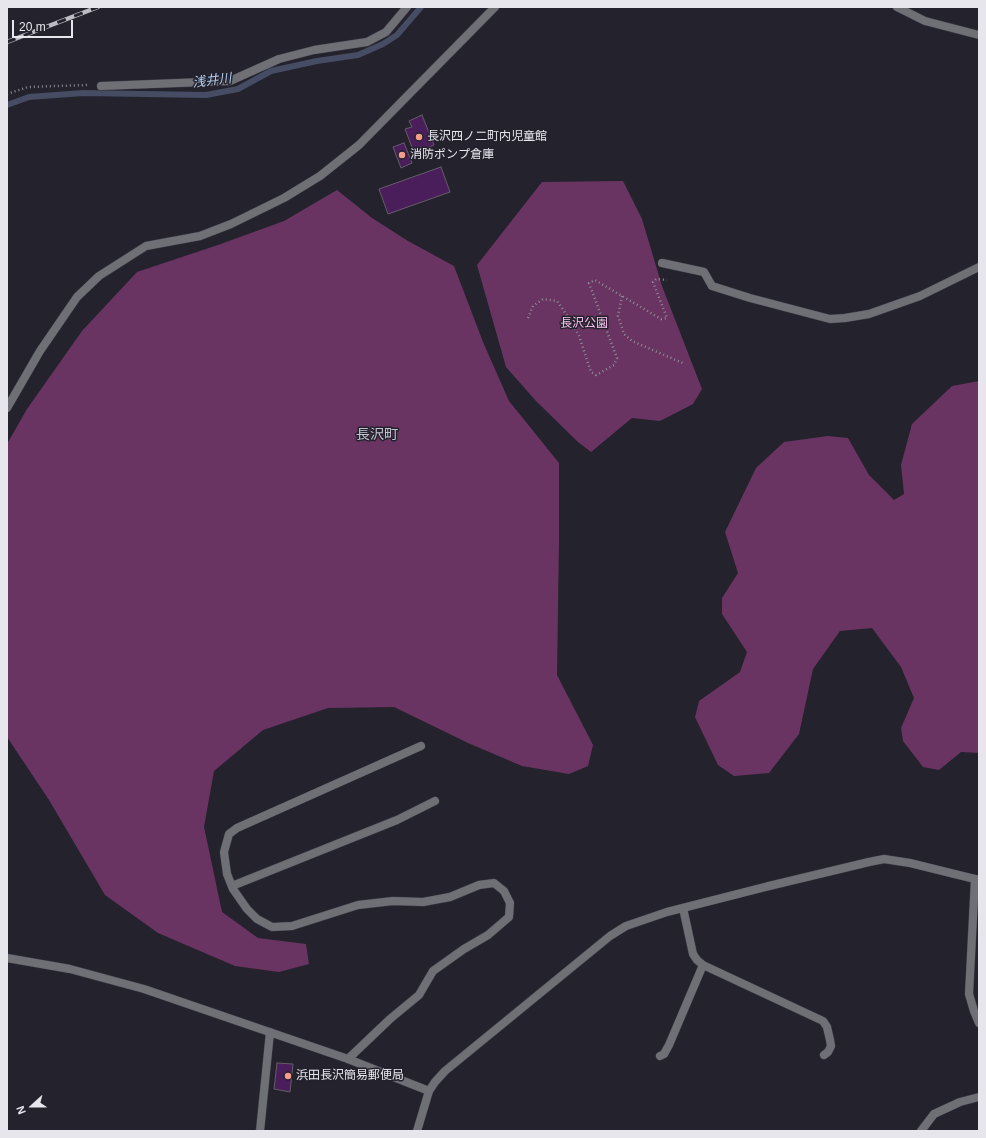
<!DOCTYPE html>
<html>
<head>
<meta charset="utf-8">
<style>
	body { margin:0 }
	#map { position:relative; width:986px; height:1138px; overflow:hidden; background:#24222d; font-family:Arial,sans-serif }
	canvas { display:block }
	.frame { position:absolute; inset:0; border:8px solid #e7e6ed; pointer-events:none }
	.north { position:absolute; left:12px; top:1086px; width:40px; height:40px; -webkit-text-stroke:3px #24222d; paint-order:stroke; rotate:249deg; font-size:11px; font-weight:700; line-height:16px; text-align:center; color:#e7e6ed }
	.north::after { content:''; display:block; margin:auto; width:14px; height:18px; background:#e7e6ed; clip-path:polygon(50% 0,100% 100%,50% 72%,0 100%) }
	.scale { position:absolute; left:12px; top:20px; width:61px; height:18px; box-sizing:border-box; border:2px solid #e7e6ed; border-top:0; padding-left:5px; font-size:12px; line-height:14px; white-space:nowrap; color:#e7e6ed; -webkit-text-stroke:3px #24222d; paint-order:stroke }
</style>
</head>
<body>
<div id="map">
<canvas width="986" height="1138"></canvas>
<div class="frame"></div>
<div class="north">N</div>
<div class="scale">20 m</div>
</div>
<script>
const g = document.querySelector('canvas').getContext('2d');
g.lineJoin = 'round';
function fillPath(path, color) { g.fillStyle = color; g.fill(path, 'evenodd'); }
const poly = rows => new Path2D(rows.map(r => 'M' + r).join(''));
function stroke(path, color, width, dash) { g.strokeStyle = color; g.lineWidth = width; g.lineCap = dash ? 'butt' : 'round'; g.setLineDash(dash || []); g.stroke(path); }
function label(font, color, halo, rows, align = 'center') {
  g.font = font + ' Arial,"Noto Sans JP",sans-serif'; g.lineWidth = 3; g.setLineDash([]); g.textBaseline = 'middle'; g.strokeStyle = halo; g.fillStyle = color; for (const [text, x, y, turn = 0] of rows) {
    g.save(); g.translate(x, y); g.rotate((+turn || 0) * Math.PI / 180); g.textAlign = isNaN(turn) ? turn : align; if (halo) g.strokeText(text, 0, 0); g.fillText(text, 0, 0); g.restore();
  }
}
fillPath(poly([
	[623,181,642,219,662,286,702,389,693,404,660,421,632,418,591,452,578,442,536,401,506,367,477,265,542,182],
	[337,190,372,218,408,241,454,266,483,342,509,401,559,463,559,540,557,675,593,745,588,766,569,774,522,766,468,743,394,707,328,708,263,730,214,771,204,827,222,912,258,938,306,944,309,964,279,972,235,966,158,933,105,895,49,800,7,737,7,444,27,409,82,331,137,272,218,245,284,221],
	[979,381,979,753,961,752,939,770,923,767,903,741,901,728,914,698,901,667,872,628,840,631,813,669,799,734,769,773,734,776,718,765,695,717,699,701,740,672,747,652,722,614,722,598,738,573,725,532,756,468,784,442,828,436,848,438,869,475,894,500,904,494,901,465,912,424,952,386]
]), '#6a3462');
stroke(poly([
	[7,105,29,97,83,93,206,95,238,89,271,71,317,61,358,55,383,44,397,35,421,7]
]), '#454c63', 6);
const building = poly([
	[422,115,434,145,422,150,421,147,413,150,405,129,412,127,409,121,422,115],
	[404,143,412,163,401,168,393,147,404,143],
	[441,167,450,192,388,214,379,189,441,167],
	[277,1063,293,1064,290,1092,274,1089,277,1063]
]);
fillPath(building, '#491e5b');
stroke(building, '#655e69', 1);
const minor = poly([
	[897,7,925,21,979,35],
	[101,86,230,81,279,59,314,50,367,42,386,32,407,7],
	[662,263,704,272,712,286,750,298,830,319,845,318,869,314,920,296,979,267],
	[7,408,40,351,77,297,99,276,146,246,200,236,231,224,284,198,320,176,359,145,495,7],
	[975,879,969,994,974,1011,979,1023],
	[232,886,397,820,435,801],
	[683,908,693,954,697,960,703,965,823,1021,827,1027,830,1040,831,1046,828,1052,824,1055],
	[7,958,70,969,144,989,348,1059,390,1019,419,995,433,971,464,949,488,935,509,917,510,903,504,891,494,883,479,885,450,897,423,902,393,901,358,905,292,926,272,927,257,919,247,909,233,889,227,874,224,852,229,834,237,828,421,746],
	[660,1056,664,1054,669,1045,703,965],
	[260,1131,270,1032],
	[417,1131,429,1091,435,1082,445,1071,610,936,626,926,667,912,769,886],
	[921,1131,934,1114,960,1102,979,1097]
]);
const tertiary = poly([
	[769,886,869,862,884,859,910,863,979,880],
	[348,1059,429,1091]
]);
stroke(minor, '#3f3d48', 9);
stroke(tertiary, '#3f3d48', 9);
stroke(poly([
	[7,94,28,87,87,85],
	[622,296,618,316,624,334,632,341,685,364],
	[528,318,533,306,543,299,557,301,571,321,579,336,591,372,596,375,614,365,617,358,589,283,595,280,661,319,667,318,653,282,656,279,667,280]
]), '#8d8c94', 2.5, [1, 3]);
stroke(minor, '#6f7076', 8);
stroke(tertiary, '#6f7076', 8);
const rail = poly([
	[7,42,98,7]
]);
stroke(rail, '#bdbcc4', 4.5);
stroke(rail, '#24222d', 3, [9]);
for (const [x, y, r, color] of [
	[419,137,4,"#f49d8d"],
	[402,155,4,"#f49d8d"],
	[288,1076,4,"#f49d8d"]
]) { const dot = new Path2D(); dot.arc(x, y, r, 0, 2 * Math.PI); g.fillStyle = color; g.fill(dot); stroke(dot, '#24222d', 1.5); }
label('12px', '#e7e6ed', '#24222d', [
	["長沢四ノ二町内児童館",427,137],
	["消防ポンプ倉庫",410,155],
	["浜田長沢簡易郵便局",296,1076]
], 'left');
label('12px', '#fbc4f0', '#24222d', [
	["長沢公園",584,324]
]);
label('italic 13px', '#b3cdf0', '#24222d', [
	["浅井川",212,81,-7]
]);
label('14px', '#c5c3d1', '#24222d', [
	["長沢町",377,435]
]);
</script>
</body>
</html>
